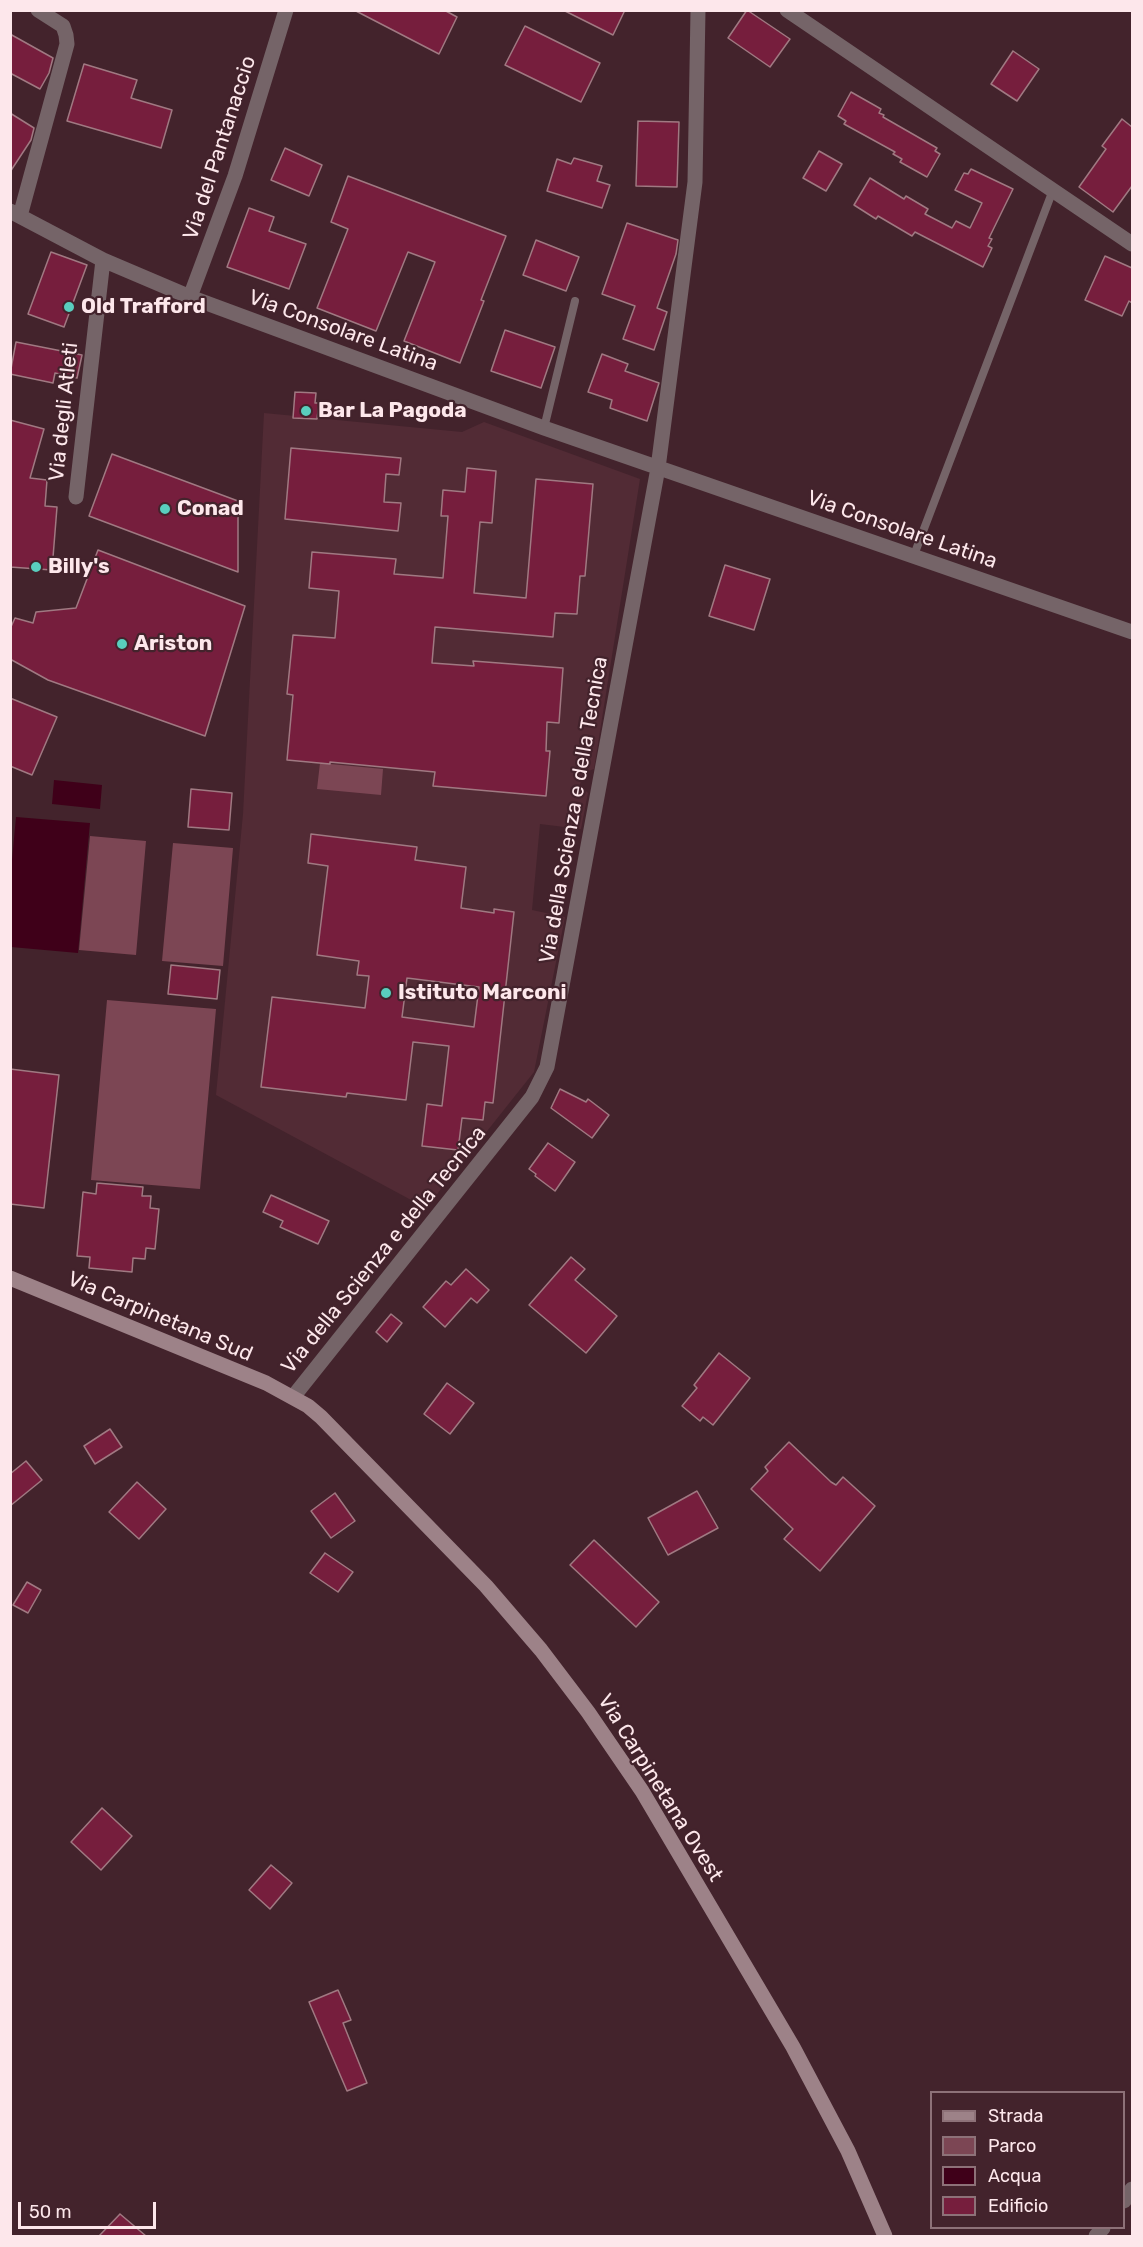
<!DOCTYPE html>
<html>
<head>
<meta charset="utf-8">
<style>
	body { margin:0 }
	#map { position:relative; width:1143px; height:2247px; overflow:hidden; background:#43232c; font-family:Rubik,sans-serif }
	canvas { display:block }
	.frame { position:absolute; inset:0; border:12px solid #fde7eb; pointer-events:none }
	.legend { position:absolute; left:930px; top:2091px; width:195px; height:138px; box-sizing:border-box; background:#43232c; border:2px solid #8d7178; margin:0; padding:8px 10px; list-style:none; font-size:18px; color:#fde7eb }
	.legend li { display:flex; align-items:center; gap:12px; height:30px }
	.legend b { width:30px; border:2px solid #8d7178 }
	.scale { position:absolute; left:18px; top:2202px; width:138px; height:27px; box-sizing:border-box; border:3px solid #fde7eb; border-top:0; padding-left:8px; font-size:18px; line-height:21px; white-space:nowrap; color:#fde7eb; -webkit-text-stroke:4px #43232c; paint-order:stroke }
</style>
</head>
<body>
<div id="map">
<canvas width="1143" height="2247"></canvas>
<div class="frame"></div>
<ul class="legend">
<li><b style="height:8px;background:#9d8288"></b>Strada</li>
<li><b style="height:16px;background:#7c4654"></b>Parco</li>
<li><b style="height:16px;background:#3f0019"></b>Acqua</li>
<li><b style="height:16px;background:#761e3d"></b>Edificio</li>
</ul>
<div class="scale">50 m</div>
</div>
<script>
const g = document.querySelector('canvas').getContext('2d');
g.lineJoin = 'round';
function fillPath(path, color) { g.fillStyle = color; g.fill(path, 'evenodd'); }
const poly = rows => new Path2D(rows.map(r => 'M' + r).join(''));
function stroke(path, color, width, dash) { g.strokeStyle = color; g.lineWidth = width; g.lineCap = dash ? 'butt' : 'round'; g.setLineDash(dash || []); g.stroke(path); }
function label(font, color, halo, rows, align = 'center') {
  g.font = font + ' Rubik,sans-serif'; g.lineWidth = 4.5; g.setLineDash([]); g.textBaseline = 'middle'; g.strokeStyle = halo; g.fillStyle = color; for (const [text, x, y, turn = 0] of rows) {
    g.save(); g.translate(x, y); g.rotate((+turn || 0) * Math.PI / 180); g.textAlign = isNaN(turn) ? turn : align; if (halo) g.strokeText(text, 0, 0); g.fillText(text, 0, 0); g.restore();
  }
}
fillPath(poly([
	[264,413,462,432,484,422,640,479,594,769,583,773,580,785,588,793,581,829,540,824,532,910,565,917,534,1072,426,1208,216,1095,243,814]
]), '#522b35');
fillPath(poly([
	[320,763,383,769,381,795,317,789],
	[90,836,146,841,136,955,79,950],
	[173,843,233,848,223,966,162,961],
	[107,1000,216,1009,200,1189,91,1180]
]), '#7c4654');
fillPath(poly([
	[54,780,102,785,100,809,52,804],
	[16,817,90,823,78,953,11,947,10,881]
]), '#3f0019');
const building = poly([
	[354,10,444,10,457,17,439,54,354,10],
	[563,10,625,10,613,35,563,10],
	[747,10,790,39,770,67,728,38,747,10],
	[525,26,600,63,581,102,505,65,525,26],
	[10,34,53,58,49,73,40,89,10,73,10,34],
	[1013,51,1039,69,1017,101,991,84,1013,51],
	[84,64,137,80,131,98,172,110,161,148,67,121,84,64],
	[851,92,881,109,879,113,884,115,883,117,937,148,935,151,940,154,927,177,900,162,902,159,893,154,895,152,844,124,846,121,838,116,851,92],
	[10,113,34,128,31,140,10,172,10,113],
	[1122,119,1132,127,1132,186,1113,212,1079,187,1106,149,1102,146,1122,119],
	[638,121,679,122,677,187,636,186,638,121],
	[285,148,322,165,309,196,271,180,285,148],
	[819,151,842,164,826,191,803,178,819,151],
	[574,158,602,166,597,181,610,185,602,208,547,191,557,159,571,164,574,158],
	[971,169,1013,189,989,238,992,239,988,246,992,248,983,267,915,232,912,236,878,216,876,219,854,205,870,178,904,199,906,196,928,209,925,214,952,228,956,221,970,228,982,203,955,190,964,173,968,174,971,169],
	[348,176,506,236,481,300,484,301,460,363,404,341,435,262,408,252,376,331,317,308,348,229,331,222,348,176],
	[249,208,274,217,269,231,306,244,289,289,227,267,249,208],
	[627,223,678,240,676,254,657,308,667,312,654,350,623,339,635,306,602,294,627,223],
	[536,240,579,257,566,291,523,275,536,240],
	[51,252,87,265,64,327,28,314,51,252],
	[1105,256,1132,268,1132,303,1129,301,1122,316,1085,300,1105,256],
	[505,330,555,347,541,388,491,371,505,330],
	[16,342,82,355,77,378,55,373,53,383,10,374,16,342],
	[602,354,628,364,625,371,659,383,647,421,610,408,612,400,588,392,602,354],
	[295,392,316,393,315,403,319,403,317,419,293,418,295,392],
	[10,420,44,429,30,478,47,480,45,506,57,507,52,570,10,567,10,420],
	[291,448,401,458,399,475,386,474,384,502,401,503,398,531,285,519,291,448],
	[112,454,238,501,238,572,89,516,112,454],
	[467,468,496,471,492,523,480,522,474,593,526,598,536,479,593,484,585,576,580,576,577,614,555,613,553,637,435,627,432,663,474,666,473,661,563,668,559,723,547,722,546,751,550,751,546,796,433,786,435,772,330,762,330,764,287,760,293,695,287,694,293,635,335,638,339,591,309,588,312,552,396,559,394,574,443,578,448,516,441,516,443,490,465,492,467,468],
	[98,550,245,606,205,736,48,680,10,659,10,629,15,618,33,623,36,612,76,608,98,550],
	[725,565,770,579,754,630,709,616,725,565],
	[10,698,57,717,32,775,10,766,10,698],
	[191,789,232,793,229,830,188,827,191,789],
	[311,834,417,847,415,860,466,867,461,908,494,913,494,909,514,912,493,1103,485,1102,483,1120,462,1118,458,1150,422,1146,427,1104,442,1106,449,1046,413,1042,406,1100,347,1093,346,1097,261,1087,272,997,365,1008,369,976,357,975,359,961,317,955,328,866,308,863,311,834],
	[407,978,479,987,474,1027,402,1017,407,978],
	[171,965,220,970,217,999,168,994,171,965],
	[10,1069,59,1075,44,1208,10,1204,10,1069],
	[560,1089,586,1102,588,1099,609,1115,592,1138,551,1108,560,1089],
	[548,1143,575,1162,555,1191,535,1176,536,1174,529,1169,548,1143],
	[97,1183,143,1187,142,1196,151,1196,150,1208,159,1209,155,1249,146,1248,145,1259,133,1258,132,1272,89,1268,90,1257,77,1256,83,1192,96,1194,97,1183],
	[271,1195,329,1221,318,1244,280,1227,283,1221,263,1212,271,1195],
	[571,1257,585,1269,575,1280,617,1316,586,1353,529,1305,571,1257],
	[466,1269,489,1290,477,1303,471,1298,445,1327,423,1307,446,1281,451,1285,466,1269],
	[391,1314,402,1323,387,1342,376,1332,391,1314],
	[719,1353,750,1378,713,1425,703,1417,700,1421,682,1406,697,1388,694,1385,719,1353],
	[447,1383,474,1403,450,1434,424,1414,447,1383],
	[110,1429,122,1447,95,1464,84,1446,110,1429],
	[789,1442,831,1482,836,1485,843,1477,875,1506,820,1571,784,1539,793,1529,751,1489,768,1471,765,1467,789,1442],
	[26,1461,42,1480,10,1506,10,1474,26,1461],
	[137,1482,166,1509,139,1539,109,1512,137,1482],
	[697,1491,718,1528,668,1555,648,1518,697,1491],
	[335,1493,355,1521,331,1538,311,1511,335,1493],
	[594,1540,659,1602,636,1627,570,1565,594,1540],
	[325,1553,353,1572,338,1592,310,1573,325,1553],
	[27,1582,41,1590,28,1613,13,1605,27,1582],
	[102,1808,132,1836,101,1870,71,1842,102,1808],
	[271,1865,292,1883,270,1909,249,1890,271,1865],
	[338,1990,351,2020,343,2023,367,2083,347,2091,309,2002,338,1990],
	[120,2214,146,2236,99,2236,120,2214]
]);
fillPath(building, '#761e3d');
stroke(building, '#a07982', 1.5);
stroke(poly([
	[544,428,575,301],
	[914,555,1053,190]
]), '#756468', 8);
stroke(poly([
	[787,10,1132,244],
	[10,211,103,260,190,297,544,428,1132,632],
	[20,216,67,44,66,35,63,26,38,10],
	[190,297,235,176,286,10],
	[76,497,103,260],
	[293,1397,532,1097,547,1067,658,468,695,182,698,10],
	[1124,2201,1132,2189],
	[1096,2236,1103,2228]
]), '#756468', 15);
stroke(poly([
	[10,1278,266,1383,308,1406,321,1417,486,1586,541,1650,588,1712,642,1791,793,2047,848,2151,885,2236]
]), '#9d8288', 15);
for (const [x, y, r, color] of [
	[69,307,6,"#59cebe"],
	[306,411,6,"#59cebe"],
	[165,509,6,"#59cebe"],
	[36,567,6,"#59cebe"],
	[122,644,6,"#59cebe"],
	[386,993,6,"#59cebe"]
]) { const dot = new Path2D(); dot.arc(x, y, r, 0, 2 * Math.PI); g.fillStyle = color; g.fill(dot); stroke(dot, '#43232c', 2); }
label('21px', '#fde7eb', '#43232c', [
	["Via del Pantanaccio",220,148,-72],
	["Via Consolare Latina",343,331,20],
	["Via degli Atleti",64,412,-84],
	["Via Consolare Latina",902,530,19],
	["Via della Scienza e della Tecnica",574,810,-80],
	["Via della Scienza e della Tecnica",384,1250,-51],
	["Via Carpinetana Sud",160,1317,23],
	["Via Carpinetana Ovest",660,1788,58]
]);
label('bold 21px', '#fde7eb', '#43232c', [
	["Old Trafford",81,307],
	["Bar La Pagoda",318,411],
	["Conad",177,509],
	["Billy's",48,567],
	["Ariston",134,644],
	["Istituto Marconi",398,993]
], 'left');
</script>
</body>
</html>
